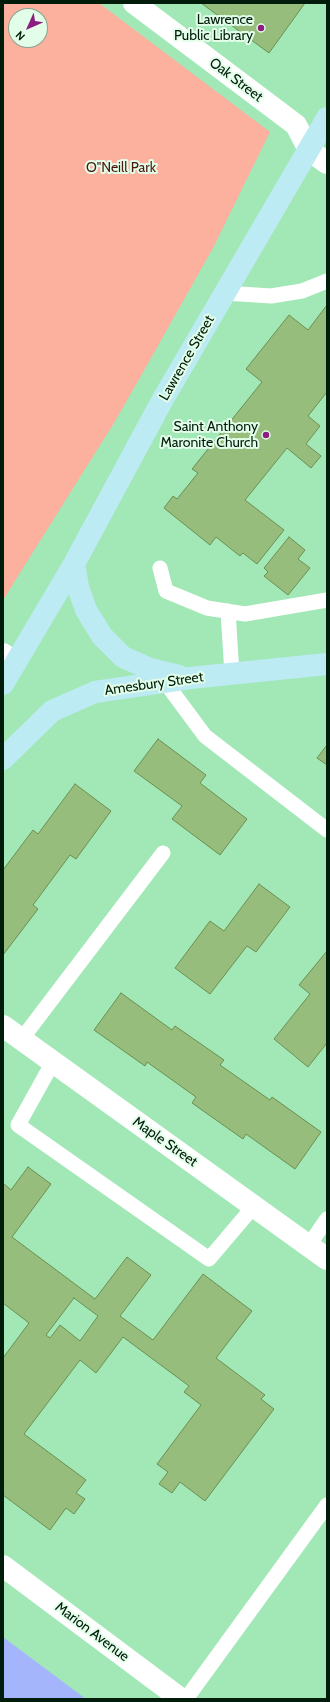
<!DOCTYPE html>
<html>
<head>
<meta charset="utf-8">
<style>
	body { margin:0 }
	#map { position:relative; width:330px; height:1702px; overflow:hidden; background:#a2e8b7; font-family:Cabin,sans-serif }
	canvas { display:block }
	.frame { position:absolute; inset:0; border:4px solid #011c0b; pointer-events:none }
	.north { position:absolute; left:8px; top:8px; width:40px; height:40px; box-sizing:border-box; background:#e2fee9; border:1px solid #88a490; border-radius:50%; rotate:225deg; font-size:11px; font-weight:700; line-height:16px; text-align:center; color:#011c0b }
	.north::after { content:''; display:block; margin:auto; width:14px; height:18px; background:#8d1e81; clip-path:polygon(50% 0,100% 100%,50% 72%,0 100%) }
</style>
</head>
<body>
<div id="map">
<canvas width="330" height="1702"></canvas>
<div class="frame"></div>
<div class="north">N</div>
</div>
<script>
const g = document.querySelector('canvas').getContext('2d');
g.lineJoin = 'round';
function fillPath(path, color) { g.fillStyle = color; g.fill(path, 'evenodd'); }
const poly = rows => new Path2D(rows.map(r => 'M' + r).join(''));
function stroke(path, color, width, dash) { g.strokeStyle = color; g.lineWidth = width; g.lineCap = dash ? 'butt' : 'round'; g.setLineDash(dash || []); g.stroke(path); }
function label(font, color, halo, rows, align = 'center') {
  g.font = font + ' Cabin,sans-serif'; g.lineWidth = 4; g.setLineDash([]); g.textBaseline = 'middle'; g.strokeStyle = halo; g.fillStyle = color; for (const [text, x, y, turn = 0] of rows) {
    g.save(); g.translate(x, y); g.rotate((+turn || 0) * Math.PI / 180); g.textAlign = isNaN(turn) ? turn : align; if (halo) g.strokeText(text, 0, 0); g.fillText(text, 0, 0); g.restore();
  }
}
fillPath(poly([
	[3,3,99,3,270,132,213,248,142,374,114,423,3,600],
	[16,16,40,16,40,40,16,40]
]), '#fcb09e');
fillPath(poly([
	[3,1637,86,1699,3,1699]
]), '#a5b5fb');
const building = poly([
	[201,3,305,3,269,53,201,3],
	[327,305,327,392,308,416,320,426,306,444,321,456,311,468,287,448,245,500,284,530,257,564,243,553,240,556,216,537,210,545,164,508,173,496,177,499,198,473,192,469,262,382,246,369,289,315,308,330,327,305],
	[289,537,305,550,298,559,310,568,288,595,264,576,268,572,264,568,289,537],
	[158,739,206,775,200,783,247,819,220,855,172,819,182,806,134,771,158,739],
	[327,745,327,765,317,758,327,745],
	[75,784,111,811,76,859,70,855,33,905,38,909,3,955,3,870,33,830,38,834,75,784],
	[259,884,290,907,256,952,247,946,210,994,175,968,210,921,224,931,259,884],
	[327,951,327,1043,308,1067,274,1039,310,994,299,985,327,951],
	[121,993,172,1030,175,1026,224,1060,220,1065,270,1100,272,1097,321,1132,295,1169,246,1134,243,1139,192,1103,196,1097,147,1062,145,1066,94,1030,121,993],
	[28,1167,51,1184,12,1237,95,1299,127,1257,151,1275,120,1316,153,1340,203,1274,252,1311,216,1358,265,1395,261,1399,274,1409,205,1501,180,1482,172,1493,159,1484,168,1472,157,1464,201,1405,184,1392,189,1386,123,1337,96,1373,80,1360,24,1434,86,1480,76,1493,85,1499,74,1514,66,1508,50,1530,3,1495,3,1358,29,1323,3,1303,3,1183,11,1190,28,1167],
	[74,1298,98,1316,80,1341,60,1325,50,1338,46,1335,74,1298]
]);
fillPath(building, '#97bd7d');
stroke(building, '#6a8f51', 1);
stroke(poly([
	[225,293,271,296,302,291,327,281],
	[160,568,166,591,207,608,245,614,327,600],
	[228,611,232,674],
	[165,682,205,736,327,830],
	[21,1040,163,853],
	[53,1062,18,1125,209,1259,254,1206],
	[309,1245,327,1219],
	[186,1699,327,1505]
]), '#fff', 15);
stroke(poly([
	[134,3,296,125,309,150,327,163],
	[3,654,15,663],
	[3,1026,327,1259],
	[3,1566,181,1699]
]), '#fff', 22);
stroke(poly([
	[74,564,78,587,86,610,102,636,123,657,150,669,179,676],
	[3,684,74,564,163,399,327,118],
	[3,759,52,711,95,692,190,678,327,664]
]), '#bdebf3', 22);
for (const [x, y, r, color] of [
	[261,28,4,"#8d1e81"],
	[266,435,4,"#8d1e81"]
]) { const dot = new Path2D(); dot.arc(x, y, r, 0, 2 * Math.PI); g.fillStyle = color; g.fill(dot); stroke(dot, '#e2fee9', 1.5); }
label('14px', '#011c0b', '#e2fee9', [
	["Lawrence",253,20],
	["Public Library",253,36],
	["Saint Anthony",258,427],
	["Maronite Church",258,443]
], 'right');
label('14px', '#011c0b', '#e2fee9', [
	["Oak Street",236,80,37],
	["Lawrence Street",187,358,-60],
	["Amesbury Street",154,684,-8],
	["Maple Street",165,1142,35],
	["Marion Avenue",92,1632,37]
]);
label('14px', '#4b190f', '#e2fee9', [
	["O\"Neill Park",121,168]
]);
</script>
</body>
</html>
